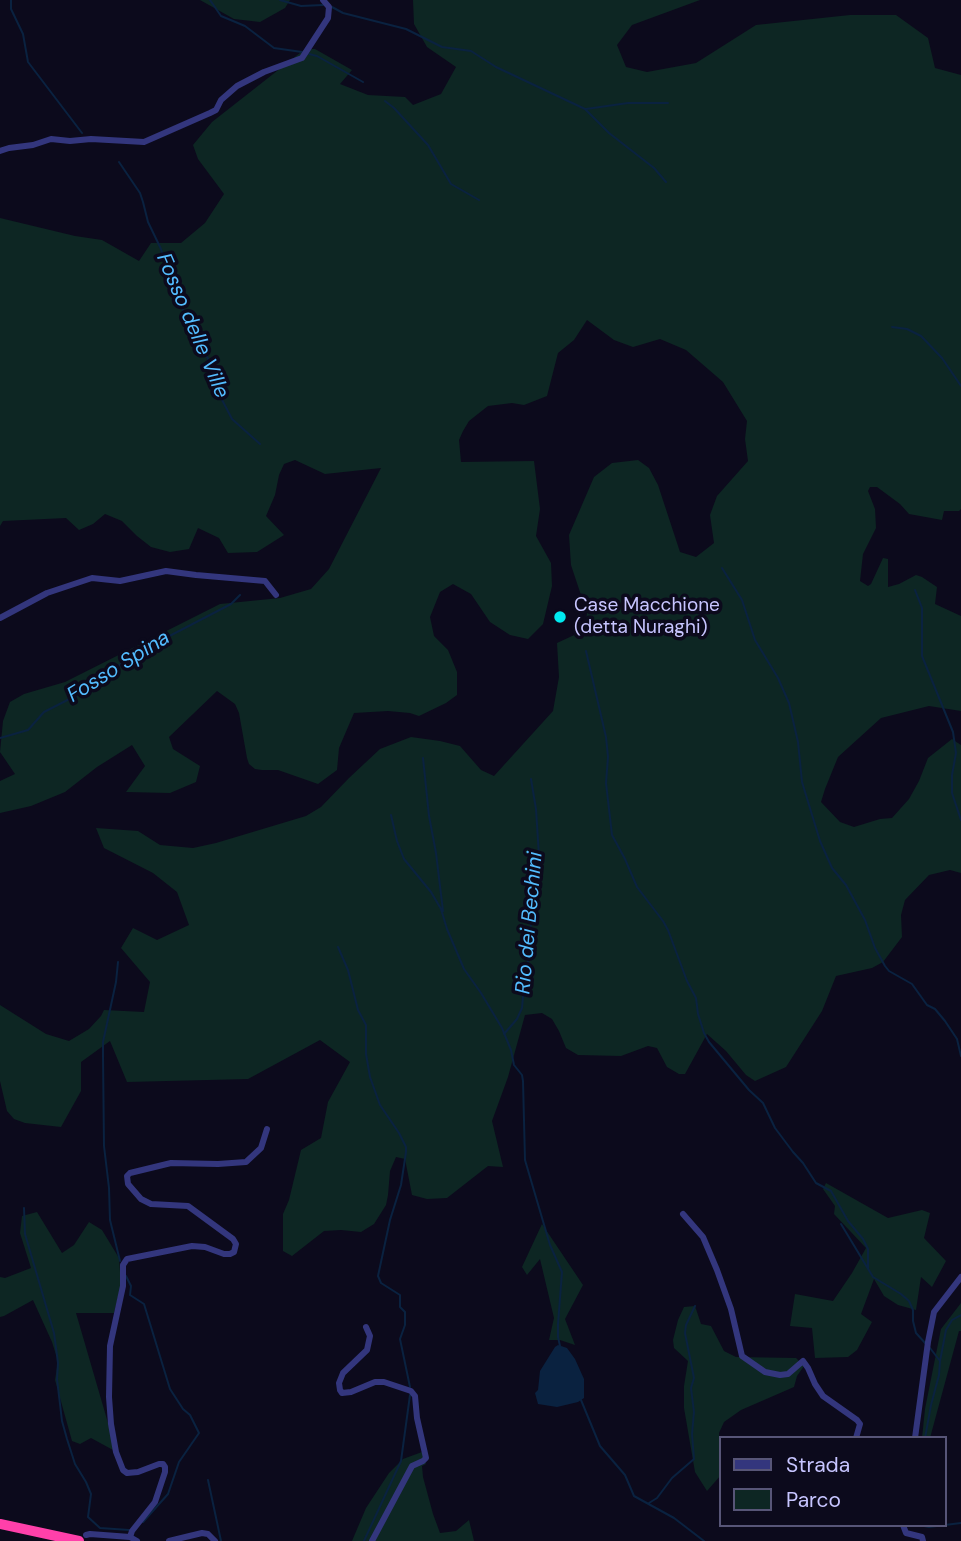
<!DOCTYPE html>
<html>
<head>
<meta charset="utf-8">
<style>
	body { margin:0 }
	#map { position:relative; width:961px; height:1541px; overflow:hidden; background:#0c0a1c; font-family:"DM Sans",sans-serif }
	canvas { display:block }
	.legend { position:absolute; left:719px; top:1436px; width:228px; height:91px; box-sizing:border-box; background:#0c0a1c; border:2px solid #575577; margin:0; padding:9px 12px; list-style:none; font-size:21px; color:#c7c5ff }
	.legend li { display:flex; align-items:center; gap:14px; height:35px }
	.legend b { width:35px; border:2px solid #575577 }
</style>
</head>
<body>
<div id="map">
<canvas width="961" height="1541"></canvas>
<ul class="legend">
<li><b style="height:9px;background:#33367d"></b>Strada</li>
<li><b style="height:19px;background:#0d2623"></b>Parco</li>
</ul>
</div>
<script>
const g = document.querySelector('canvas').getContext('2d');
g.lineJoin = 'round';
function fillPath(path, color) { g.fillStyle = color; g.fill(path, 'evenodd'); }
const poly = rows => new Path2D(rows.map(r => 'M' + r).join(''));
function stroke(path, color, width, dash) { g.strokeStyle = color; g.lineWidth = width; g.lineCap = dash ? 'butt' : 'round'; g.setLineDash(dash || []); g.stroke(path); }
function label(font, color, halo, rows, align = 'center') {
  g.font = font + ' "DM Sans",sans-serif'; g.lineWidth = 7; g.setLineDash([]); g.textBaseline = 'middle'; g.strokeStyle = halo; g.fillStyle = color; for (const [text, x, y, turn = 0] of rows) {
    g.save(); g.translate(x, y); g.rotate((+turn || 0) * Math.PI / 180); g.textAlign = isNaN(turn) ? turn : align; if (halo) g.strokeText(text, 0, 0); g.fillText(text, 0, 0); g.restore();
  }
}
fillPath(poly([
	[200,0,290,0,285,8,260,22,234,19],
	[413,0,700,0,632,25,617,45,626,67,647,72,696,63,756,25,850,15,896,15,928,38,935,68,961,75,961,509,959,511,944,511,942,520,909,514,900,504,877,487,870,487,868,491,875,509,876,528,863,554,860,581,868,586,871,584,883,558,888,559,888,587,899,584,916,575,922,577,937,587,935,604,961,616,961,711,929,706,881,718,838,757,825,789,821,802,840,822,854,827,880,819,892,818,909,799,919,781,928,758,952,739,961,745,961,873,950,870,929,875,905,900,901,915,902,937,883,962,872,968,836,976,822,1011,786,1067,755,1081,746,1075,726,1051,707,1034,685,1074,679,1074,667,1067,657,1048,648,1046,621,1056,578,1055,566,1048,559,1031,552,1019,542,1013,525,1015,508,1077,492,1121,503,1167,488,1166,447,1198,427,1199,412,1195,405,1159,396,1157,390,1171,388,1195,386,1205,374,1224,361,1232,341,1230,324,1231,292,1256,283,1251,283,1214,289,1200,301,1150,321,1138,328,1102,350,1062,320,1040,248,1079,127,1082,110,1041,81,1062,81,1091,61,1127,25,1123,14,1119,7,1111,0,1081,0,1005,46,1034,69,1041,89,1029,101,1016,104,1010,144,1012,150,982,121,948,133,928,157,940,189,925,177,892,153,873,104,848,96,828,138,831,160,845,193,848,216,843,306,816,321,807,349,778,380,749,411,737,440,741,460,746,481,770,494,776,553,711,559,677,557,643,585,630,587,613,571,565,569,535,594,477,612,463,638,460,649,468,658,485,680,552,696,557,714,543,710,515,717,496,748,461,745,439,747,421,723,382,686,350,660,339,633,347,614,340,587,320,574,340,558,353,547,396,524,405,512,403,488,406,469,421,463,431,459,440,461,462,534,461,540,509,536,536,551,563,552,586,543,624,528,639,510,635,490,622,471,594,453,584,440,592,430,617,434,636,448,650,457,672,457,695,446,703,419,716,410,713,388,711,354,713,339,748,337,770,318,784,278,770,262,770,255,769,249,764,247,758,239,713,235,704,217,691,169,737,173,749,200,766,196,782,170,793,126,792,145,766,132,745,97,767,65,792,31,806,0,813,0,781,15,774,0,752,3,721,10,702,24,694,65,682,220,604,280,598,311,589,329,569,381,468,325,474,295,460,284,464,279,475,275,495,266,516,284,535,257,552,228,553,219,538,198,528,189,549,170,552,151,547,137,536,122,521,105,514,93,524,79,530,66,518,3,521,0,526,0,218,75,236,102,240,139,261,151,243,181,243,205,223,224,194,198,159,193,145,212,122,305,49,315,49,352,70,340,84,368,95,405,97,413,105,441,94,456,67,427,47,414,24],
	[826,1183,888,1218,922,1210,930,1213,924,1238,946,1261,932,1287,921,1277,916,1310,898,1305,884,1296,874,1279,861,1314,872,1322,857,1350,848,1357,815,1358,812,1328,790,1326,795,1294,833,1301,852,1273,866,1248,834,1214,835,1206,823,1189],
	[37,1212,62,1253,74,1245,89,1222,102,1230,119,1258,121,1285,114,1313,76,1313,115,1447,113,1450,91,1438,80,1444,72,1441,55,1380,58,1361,52,1342,33,1300,4,1316,0,1317,0,1277,5,1278,31,1268,20,1233,22,1216],
	[542,1224,583,1285,565,1319,575,1345,560,1340,549,1340,554,1318,540,1259,527,1275,522,1267],
	[961,1303,961,1331,959,1331,930,1438,922,1438,925,1409,941,1329],
	[695,1306,701,1324,711,1326,724,1351,736,1357,796,1358,804,1366,797,1376,794,1387,741,1410,724,1422,719,1433,721,1475,707,1491,695,1472,684,1408,684,1386,688,1361,674,1348,673,1340,678,1320,684,1307],
	[422,1452,426,1464,422,1466,423,1477,433,1514,440,1533,456,1531,469,1520,474,1541,352,1541,366,1508,389,1473,403,1459]
]), '#0d2623');
fillPath(poly([
	[558,1345,567,1348,575,1359,584,1379,584,1398,578,1402,557,1407,538,1404,535,1393,538,1390,540,1371,555,1347]
]), '#0a2240');
stroke(poly([
	[11,0,11,9,23,34,28,62,82,133],
	[210,0,221,16,245,26,274,48,302,52],
	[280,0,301,6,323,5],
	[332,7,343,13,406,29,442,47,471,51,496,67,585,109,609,133,654,168,666,182],
	[309,54,317,56,363,82],
	[385,101,394,108,428,145,451,184,479,200],
	[586,109,628,103,668,103],
	[119,162,140,193,143,202,148,222,161,249,173,293,190,322,210,363,219,394,232,419,260,444],
	[892,327,907,329,921,336,942,358,961,386],
	[722,568,742,600,755,640,778,678,789,703,798,742,802,782,820,841,832,868,846,885,865,920,875,948,885,966,889,971,912,984,927,1005,935,1009,945,1021,957,1039,961,1056],
	[915,590,922,608,922,656,953,732,956,753,952,775,952,793,961,820],
	[586,651,606,737,608,757,606,783,612,835,625,859,637,887,663,921,668,930,687,981,696,998,698,1014,704,1033,709,1042,749,1090,763,1103,775,1128,793,1152,803,1163,816,1183,831,1191,848,1221,863,1239,868,1249,868,1269],
	[0,738,28,730,44,712,87,690,131,656,231,604,240,595],
	[423,758,429,816,436,853,443,911],
	[391,815,397,841,404,859,431,892,441,909,447,929,464,969,481,993,502,1028,511,1050,514,1065,522,1075,523,1081,525,1160,550,1245,562,1272,558,1324,558,1337,560,1346],
	[338,947,348,970,358,1010,366,1025,366,1054,370,1077,380,1105,399,1133,406,1147,406,1152,401,1185,390,1220,378,1276,381,1283,400,1295,400,1307,405,1312,405,1325,400,1339,410,1387],
	[118,962,116,982,103,1042,103,1056,104,1146,109,1188,110,1220,120,1261],
	[504,1034,517,1019,522,1008,524,985,523,975,530,956,531,915,537,882,539,856,536,809,531,779],
	[24,1208,25,1234,54,1333,58,1363,57,1379,62,1421,67,1439,75,1464,86,1482,91,1494,88,1517,100,1528,129,1530],
	[841,1224,873,1277,901,1294,909,1301,913,1310,913,1321,916,1333,926,1344],
	[126,1276,131,1286,130,1295,144,1304,170,1389,183,1409,190,1415,199,1433,179,1462,168,1494,143,1522],
	[930,1348,940,1361],
	[581,1400,600,1446,625,1475,634,1496,674,1518,704,1541],
	[925,1438,931,1405,939,1375,940,1361,946,1330,952,1320,961,1315],
	[208,1480,221,1541],
	[649,1503,657,1498,672,1478,694,1459,692,1434,694,1412,691,1388,694,1378,685,1333,686,1325,695,1306],
	[919,1525,929,1527,961,1523],
	[364,1541,401,1461,410,1395]
]), '#0a2240', 2);
stroke(poly([
	[0,151,9,148,33,145,51,139,70,141,91,139,144,142,210,113,216,110,221,100,237,86,264,72,302,58,328,18,329,7,323,0],
	[0,618,47,593,92,578,120,581,166,571,196,575,265,581,276,595],
	[683,1214,703,1237,717,1270,731,1309,742,1356,765,1372,780,1375,788,1374,803,1361,808,1368,815,1384,823,1396,857,1420,860,1424,856,1438],
	[366,1327,370,1336,367,1350,343,1373,339,1383,340,1390,342,1393,351,1392,375,1382,384,1382,411,1391,415,1396,417,1418,426,1458,423,1461,412,1466,372,1541],
	[915,1438,928,1342,934,1312,961,1277],
	[903,1525,906,1533,922,1537,923,1541],
	[86,1535,90,1534,130,1537,137,1541],
	[130,1537,132,1531,155,1502,165,1472,165,1467,163,1464,159,1464,138,1472,127,1473,123,1470,116,1452,111,1424,109,1397,110,1346,123,1286,123,1265,127,1259,192,1246,205,1247,224,1254,230,1254,234,1252,236,1244,233,1239,188,1206,151,1204,141,1199,128,1184,127,1176,130,1173,171,1163,218,1164,246,1162,261,1148,267,1129],
	[169,1541,202,1533,208,1534,215,1541]
]), '#33367d', 6);
stroke(poly([
	[0,1524,79,1541]
]), '#ff40aa', 10);
for (const [x, y, r, color] of [
	[560,617,7,"#00eaf0"]
]) { const dot = new Path2D(); dot.arc(x, y, r, 0, 2 * Math.PI); g.fillStyle = color; g.fill(dot); stroke(dot, '#0c0a1c', 2.5); }
label('19px', '#c7c5ff', '#0c0a1c', [
	["Case Macchione",574,606],
	["(detta Nuraghi)",574,628]
], 'left');
label('italic 21px', '#53bcff', '#0c0a1c', [
	["Fosso delle Ville",192,326,67],
	["Fosso Spina",119,667,-32],
	["Rio dei Bechini",530,923,-85]
]);
</script>
</body>
</html>
